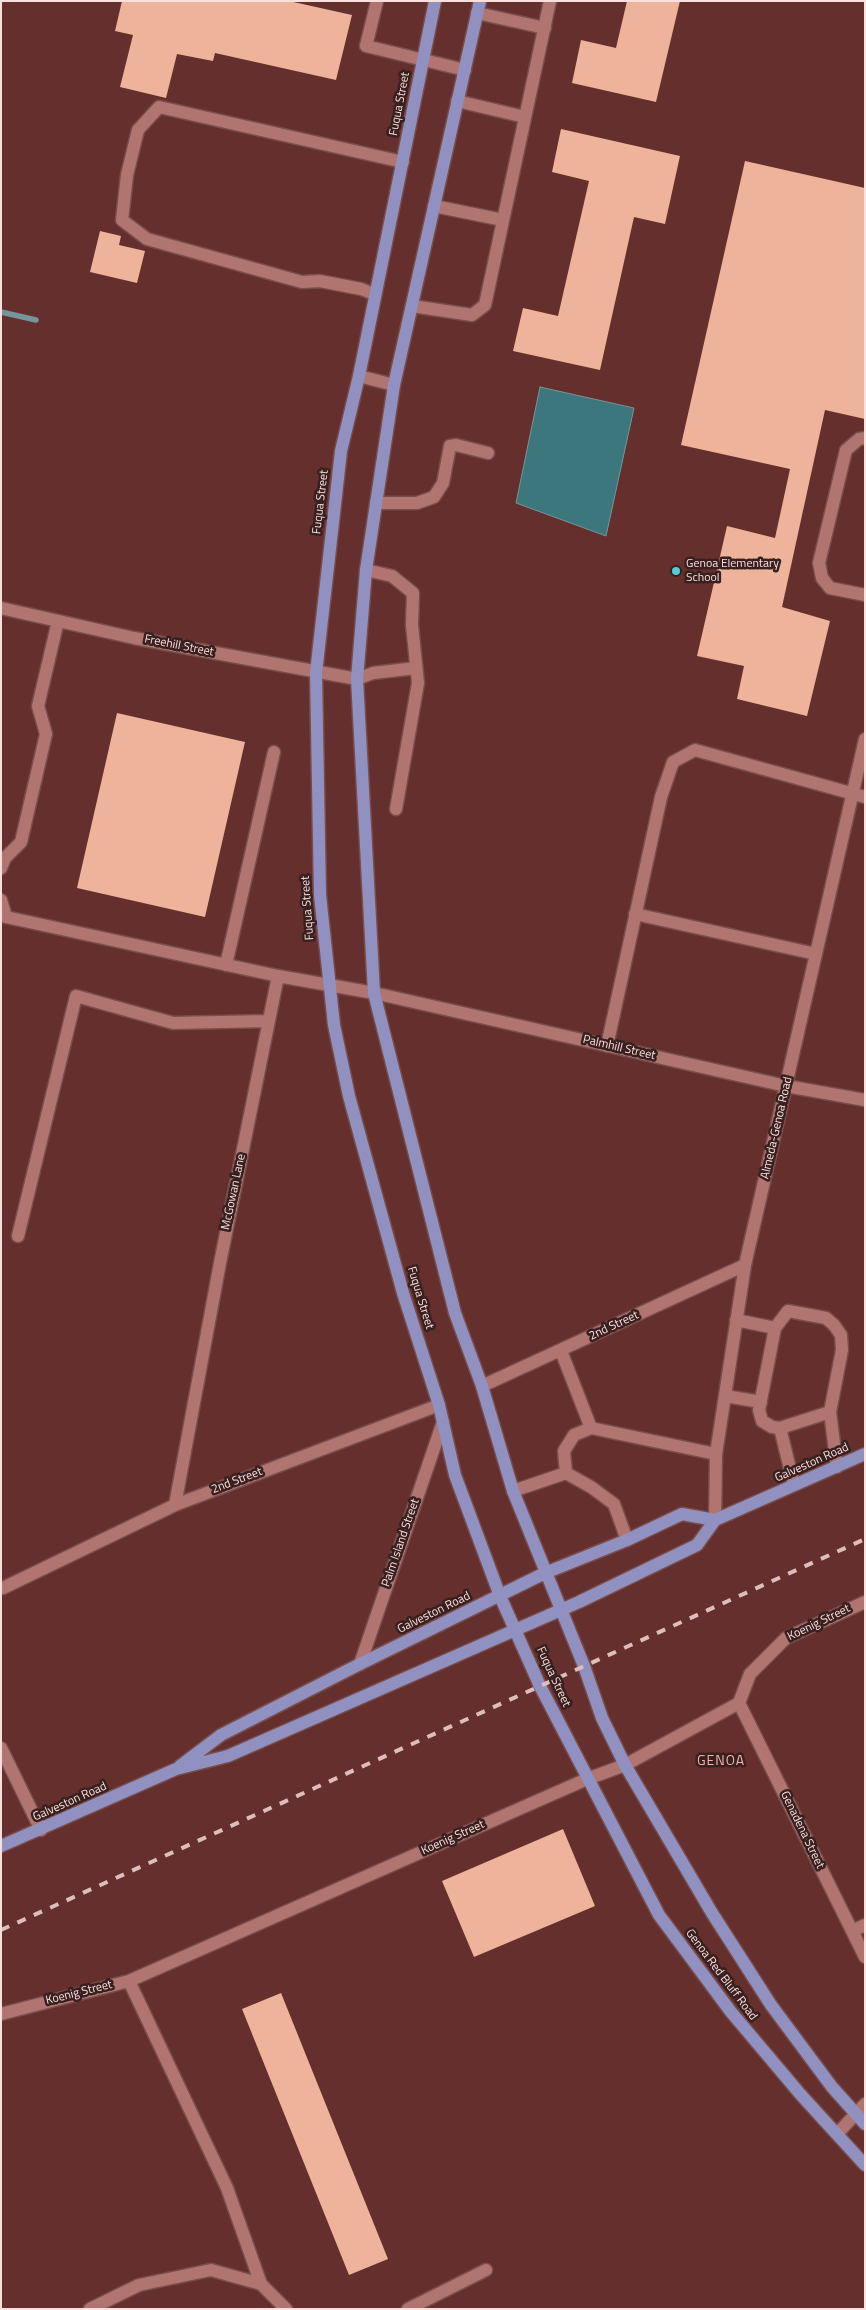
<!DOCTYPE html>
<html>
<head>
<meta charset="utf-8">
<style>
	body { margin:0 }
	#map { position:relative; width:866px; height:2310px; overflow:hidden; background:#642f2d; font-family:"Titillium Web",sans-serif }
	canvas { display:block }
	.frame { position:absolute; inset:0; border:2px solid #fbdfdd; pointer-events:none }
</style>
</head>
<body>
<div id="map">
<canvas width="866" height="2310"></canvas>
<div class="frame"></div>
</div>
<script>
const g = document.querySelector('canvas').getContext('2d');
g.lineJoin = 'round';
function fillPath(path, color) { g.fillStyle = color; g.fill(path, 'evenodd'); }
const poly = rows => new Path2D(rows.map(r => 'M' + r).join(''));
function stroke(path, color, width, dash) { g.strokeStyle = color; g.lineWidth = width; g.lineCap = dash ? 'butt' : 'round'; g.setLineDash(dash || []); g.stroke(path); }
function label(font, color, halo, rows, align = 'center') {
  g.font = font + ' "Titillium Web",sans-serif'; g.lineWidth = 5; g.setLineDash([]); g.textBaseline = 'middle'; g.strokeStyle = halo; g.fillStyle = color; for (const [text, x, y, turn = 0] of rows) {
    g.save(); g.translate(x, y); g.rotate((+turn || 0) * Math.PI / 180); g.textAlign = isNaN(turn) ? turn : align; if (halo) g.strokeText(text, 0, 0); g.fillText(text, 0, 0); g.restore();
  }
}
const water = poly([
	[540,387,634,408,606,536,516,503,540,387]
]);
fillPath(water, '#3c777d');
stroke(water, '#75969a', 1);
stroke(poly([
	[1,312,36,320]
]), '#75969a', 5.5);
fillPath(poly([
	[122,1,289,1,352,15,336,80,215,53,213,61,177,54,166,98,120,87,133,35,115,31],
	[627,1,680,1,656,102,572,83,581,40,616,48],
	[561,129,680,156,665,224,634,217,600,370,513,351,523,308,558,316,589,181,552,172],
	[745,161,865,188,865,419,825,410,782,607,830,621,807,716,737,699,744,666,697,656,727,526,775,538,790,469,681,445],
	[100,231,121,236,119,245,145,251,137,283,90,272],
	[117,713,245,742,205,917,77,888],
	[563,1829,595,1906,474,1957,442,1881],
	[281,1993,388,2259,349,2275,242,2009]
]), '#eeb39b');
const minor = poly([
	[377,1,366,46,465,70],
	[477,13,545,28],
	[457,101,525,117],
	[434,206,503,220],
	[374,294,361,289,320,281,302,282,147,239,122,220,127,175,138,130,159,107,403,162],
	[412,306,472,315,485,305,550,1],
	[359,376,394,385],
	[865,438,859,439,846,450,819,563,822,578,830,588,865,595],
	[376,503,417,503,434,497,443,483,450,446,456,445,488,453],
	[366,570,392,576,413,593,412,625,418,683,396,809],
	[1,608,134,638,357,679,373,673,416,668],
	[1,868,5,858,21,842,46,734,38,706,58,621],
	[1,900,6,917,278,976,374,993,786,1086,865,1100],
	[635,914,816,954],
	[226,965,274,752],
	[607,1046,661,797,673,762,695,750,865,797],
	[18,1236,76,996,173,1023,269,1021],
	[736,1320,775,1328,788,1311,826,1318,834,1325,841,1335,842,1350,830,1412,837,1467],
	[775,1328,759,1410,762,1421,772,1427,780,1428,830,1412],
	[561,1351,591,1428],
	[482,1386,745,1265],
	[725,1396,761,1402],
	[780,1428,794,1485],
	[513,1491,566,1473],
	[175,1505,220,1263,278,976],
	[715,1520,716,1454,745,1265,865,739],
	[627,1540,614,1504,591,1487,566,1473,564,1451,574,1435,591,1428,716,1454],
	[3,1588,175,1505,439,1405],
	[360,1664,443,1422],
	[739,1703,865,1957],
	[1,1748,41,1830],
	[852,1931,865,1925],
	[129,1981,227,2188,261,2284],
	[1,2014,129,1981,587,1779,625,1765,739,1703,750,1674,786,1638,865,1602],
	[837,2134,865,2104],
	[90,2309,139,2285,211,2270,261,2284,286,2309],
	[408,2309,486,2270]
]);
const major = poly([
	[435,1,359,376,341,451,316,673,320,895,334,1025,349,1096,403,1293,439,1405,455,1475,500,1596,540,1686,659,1915,731,2012,801,2095,865,2165],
	[480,1,394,385,366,570,357,679,374,993,455,1313,482,1386,513,1491,584,1666,602,1718,625,1765,712,1913,771,2005,832,2087,865,2124],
	[180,1766,221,1735,360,1664,545,1573,627,1540,682,1514,715,1520],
	[1,1846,176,1769,228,1756,579,1602,697,1545,715,1520,865,1454]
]);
stroke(minor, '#794d4c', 15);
stroke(major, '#794d4c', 15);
stroke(minor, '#b17571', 12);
stroke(major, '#9191c1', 12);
stroke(poly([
	[1,1930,865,1539]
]), '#debdbb', 4, [9, 9]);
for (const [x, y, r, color] of [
	[676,571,5,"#52ccd6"]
]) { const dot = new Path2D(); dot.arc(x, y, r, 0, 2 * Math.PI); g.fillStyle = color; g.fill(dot); stroke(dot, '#38201e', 2); }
label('12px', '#fbdfdd', '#38201e', [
	["Fuqua Street",400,104,-79],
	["Fuqua Street",321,502,-83],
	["Freehill Street",179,646,11],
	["Fuqua Street",308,908,-94],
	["Palmhill Street",619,1048,13],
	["Almeda-Genoa Road",777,1128,-77],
	["McGowan Lane",234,1192,-78],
	["Fuqua Street",420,1298,73],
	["2nd Street",614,1326,-25],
	["Galveston Road",812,1463,-24],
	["2nd Street",237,1481,-21],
	["Palm Island Street",401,1543,-71],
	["Galveston Road",434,1613,-26],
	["Koenig Street",819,1623,-26],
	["Fuqua Street",553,1677,65],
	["Galveston Road",70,1802,-24],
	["Genadena Street",802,1830,64],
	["Koenig Street",453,1838,-24],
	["Genoa Red Bluff Road",721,1975,53],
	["Koenig Street",79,1993,-14]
]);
label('12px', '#fbdfdd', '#38201e', [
	["Genoa Elementary",686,564],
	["School",686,578]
], 'left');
g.letterSpacing = '1px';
label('14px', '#f4b3ae', '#38201e', [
	["GENOA",721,1762]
]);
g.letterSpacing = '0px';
</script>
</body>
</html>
